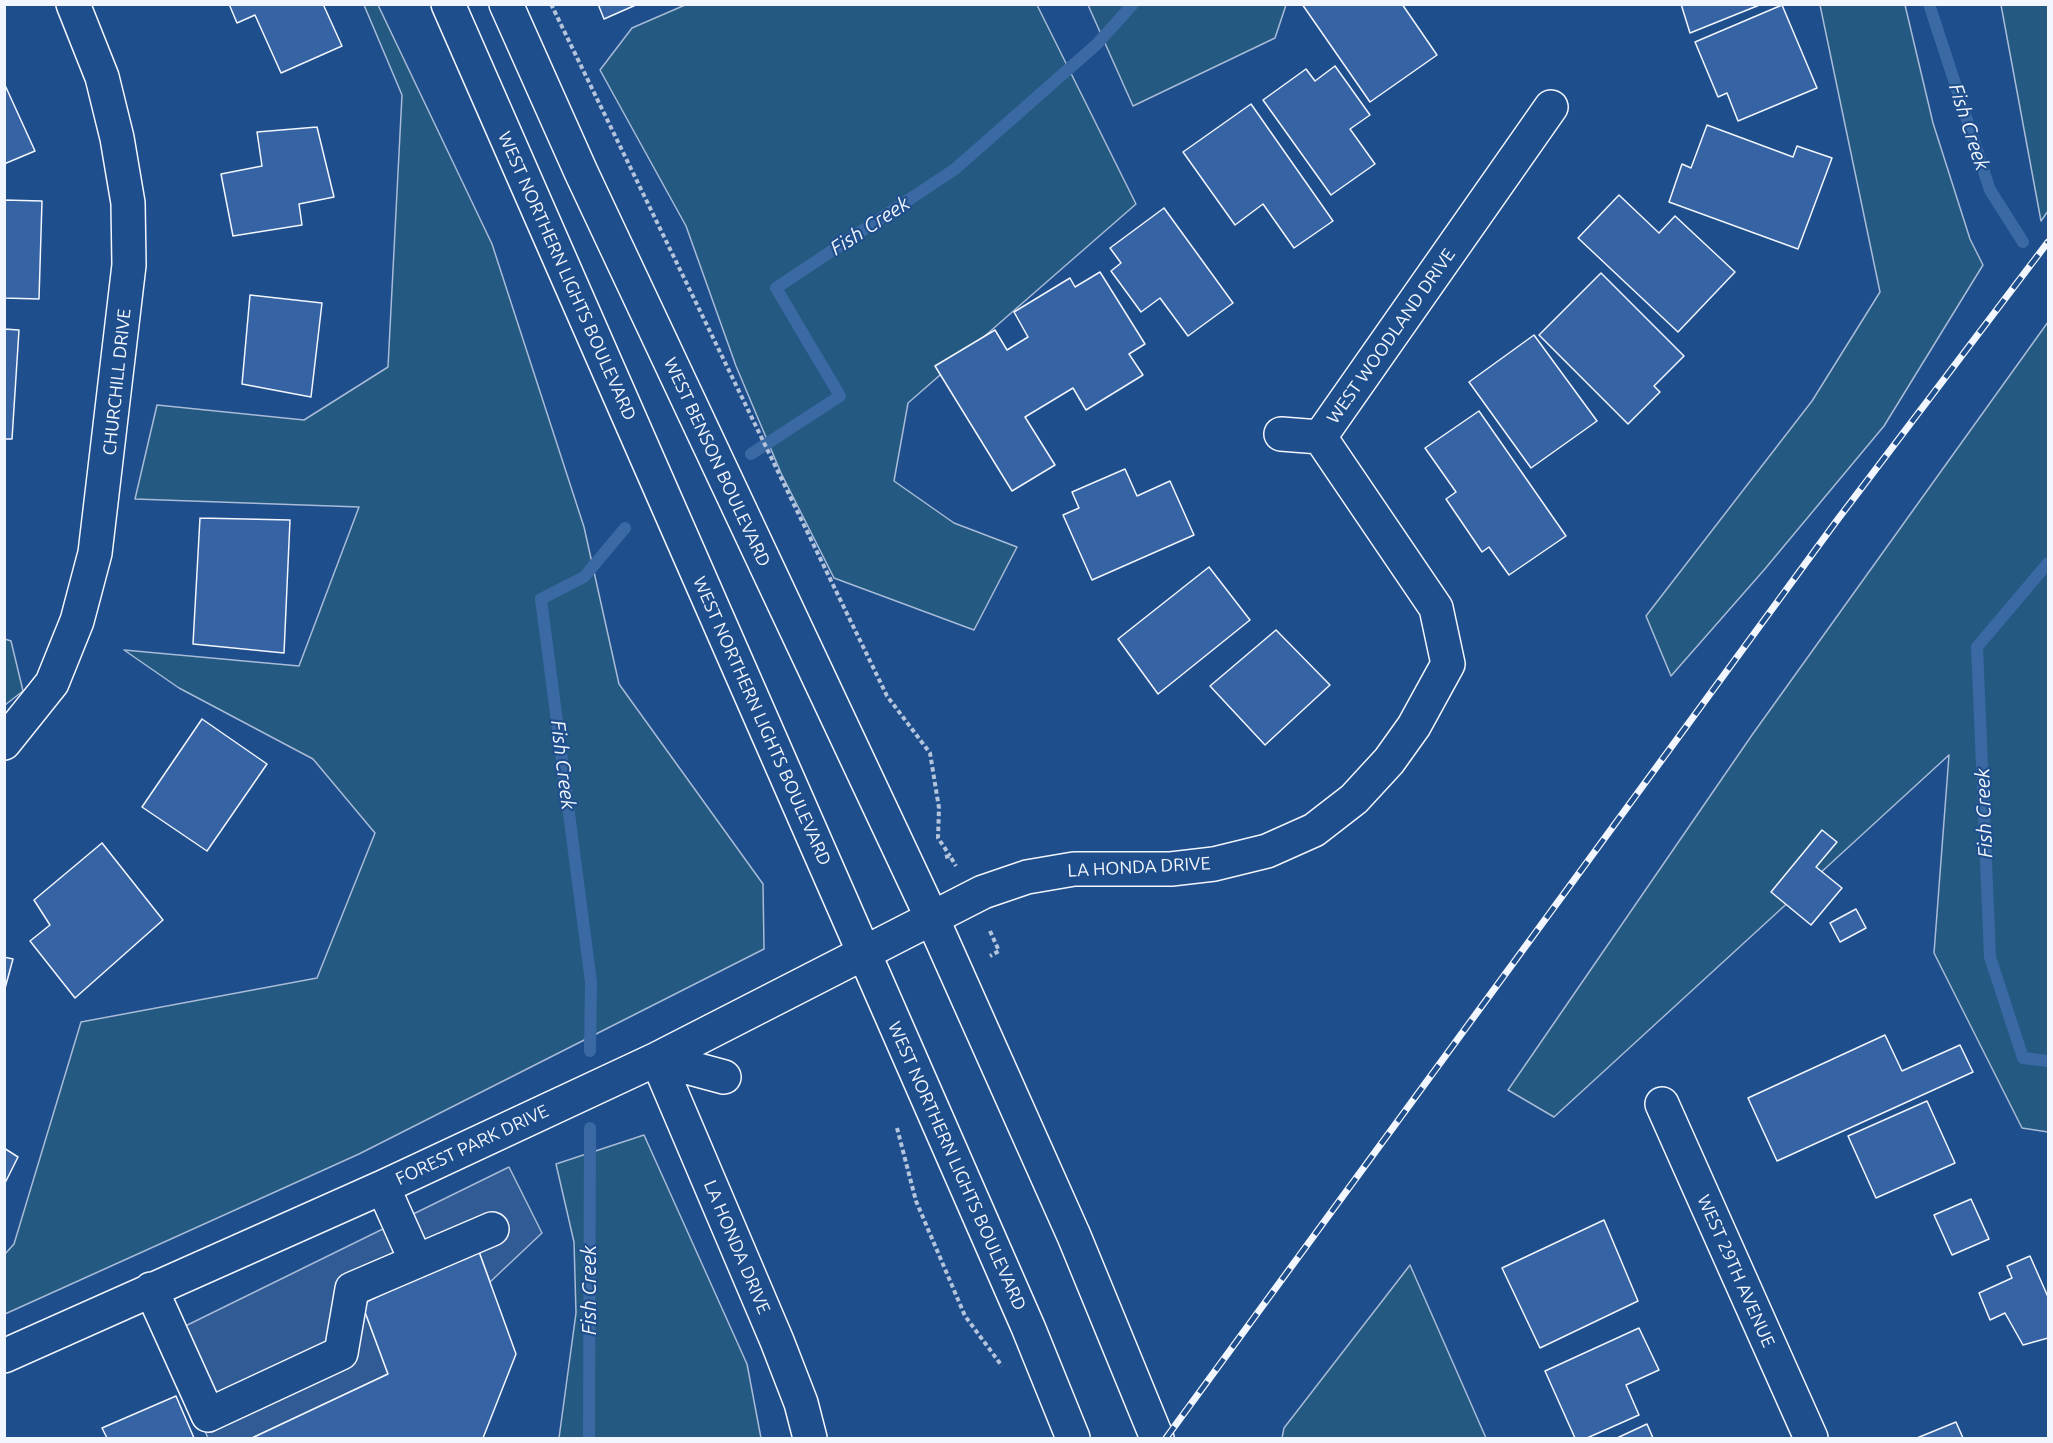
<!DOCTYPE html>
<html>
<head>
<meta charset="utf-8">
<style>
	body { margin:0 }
	#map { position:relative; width:2053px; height:1443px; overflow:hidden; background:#1f4e8c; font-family:Ubuntu,sans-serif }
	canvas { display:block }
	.frame { position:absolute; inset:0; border:6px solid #f2f6ff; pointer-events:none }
</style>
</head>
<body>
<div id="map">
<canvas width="2053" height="1443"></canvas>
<div class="frame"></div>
</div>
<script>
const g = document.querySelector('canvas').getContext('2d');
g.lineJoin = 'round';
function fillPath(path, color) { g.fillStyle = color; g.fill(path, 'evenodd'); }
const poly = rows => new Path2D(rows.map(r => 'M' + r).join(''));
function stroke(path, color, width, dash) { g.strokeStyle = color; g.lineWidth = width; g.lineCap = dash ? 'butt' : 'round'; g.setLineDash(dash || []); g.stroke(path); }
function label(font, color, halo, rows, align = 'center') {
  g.font = font + ' Ubuntu,sans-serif'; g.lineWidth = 4.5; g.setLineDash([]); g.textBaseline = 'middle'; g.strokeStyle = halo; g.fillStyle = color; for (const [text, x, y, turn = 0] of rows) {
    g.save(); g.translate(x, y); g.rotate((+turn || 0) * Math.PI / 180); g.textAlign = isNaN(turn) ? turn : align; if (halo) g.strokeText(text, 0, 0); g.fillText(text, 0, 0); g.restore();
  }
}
const green = poly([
	[364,5,378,5,492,244,584,527,619,684,763,884,764,949,359,1154,5,1314,5,1254,14,1244,81,1022,317,978,375,833,313,759,179,688,124,650,299,666,359,507,135,499,157,405,304,420,388,367,402,95,364,5],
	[685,5,1037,5,1136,204,908,403,894,481,954,523,1017,547,974,630,834,578,781,473,736,366,686,226,600,70,632,28,685,5],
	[1088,5,1286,5,1275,38,1133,106,1088,5],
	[1820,5,1905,5,1933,123,1970,239,1983,265,1884,426,1764,570,1671,676,1646,616,1812,401,1880,292,1820,5],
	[2001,5,2048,5,2048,211,2041,221,2001,5],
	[2048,322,2048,1132,2022,1128,1934,953,1949,755,1554,1117,1508,1090,1752,735,2048,322],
	[5,639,11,641,23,691,5,705,5,639],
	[644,1135,747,1364,761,1438,559,1438,576,1313,574,1242,556,1164,644,1135],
	[1410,1265,1486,1438,1282,1438,1284,1428,1410,1265]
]);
fillPath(green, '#245a82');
stroke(green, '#a8bbd7', 1.5);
const parking = poly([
	[509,1167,542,1233,490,1282,478,1249,362,1304,388,1374,252,1438,208,1438,163,1337,509,1167]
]);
fillPath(parking, '#305b95');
stroke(parking, '#a8bbd7', 1.5);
stroke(poly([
	[1929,4,1990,190,2023,242],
	[751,454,840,396,776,288,955,169,1097,44,1133,4],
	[2048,563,1977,647,1990,957,2023,1058,2048,1061],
	[590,1051,591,982,541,599,584,577,625,528],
	[589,1438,590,1128]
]), '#3b69a3', 12);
const building = poly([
	[229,4,323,4,342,46,281,73,255,15,237,23,229,4],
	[598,4,638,4,604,19,598,4],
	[1302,4,1402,4,1437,55,1370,102,1302,4],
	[1681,4,1762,4,1690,33,1681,4],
	[1782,5,1817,88,1738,121,1727,93,1718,97,1695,42,1782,5],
	[1335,66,1370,115,1350,129,1375,164,1331,195,1263,100,1306,69,1315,81,1335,66],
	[4,83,35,151,4,164,4,83],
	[1251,104,1333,221,1294,248,1263,204,1235,225,1183,152,1251,104],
	[1707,125,1793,157,1797,146,1832,158,1798,249,1669,202,1682,164,1691,168,1707,125],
	[317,127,334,197,299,204,302,225,233,236,221,174,262,166,257,132,317,127],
	[1619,195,1659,233,1675,216,1735,272,1678,332,1578,238,1619,195],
	[4,200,42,201,39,299,4,298,4,200],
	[1164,208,1233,303,1188,336,1160,298,1141,312,1111,271,1121,263,1110,248,1164,208],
	[1100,272,1145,344,1129,354,1143,375,1086,410,1073,388,1025,417,1055,465,1012,491,935,366,995,330,1007,350,1028,337,1014,312,1070,278,1075,287,1100,272],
	[1601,273,1684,356,1654,386,1660,392,1628,424,1539,335,1601,273],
	[250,295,322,303,311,397,242,384,250,295],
	[4,329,19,330,12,439,4,439,4,329],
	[1534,335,1597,421,1531,468,1469,382,1534,335],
	[1479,411,1566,536,1509,575,1489,547,1482,552,1446,499,1456,492,1425,448,1479,411],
	[1125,469,1137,496,1170,481,1194,535,1092,580,1063,515,1079,508,1072,492,1125,469],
	[200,518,290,520,284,653,193,644,200,518],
	[1209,567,1250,620,1158,694,1118,639,1209,567],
	[1276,630,1330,685,1265,745,1210,686,1276,630],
	[202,719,267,764,207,851,142,807,202,719],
	[1822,830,1837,842,1816,867,1842,888,1811,925,1771,892,1822,830],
	[102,843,163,920,75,998,30,941,50,925,34,900,102,843],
	[1856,909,1866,928,1840,942,1830,923,1856,909],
	[4,957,13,959,4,992,4,957],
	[1885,1035,1902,1071,1960,1045,1973,1072,1777,1161,1748,1098,1885,1035],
	[1927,1101,1955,1163,1876,1198,1848,1136,1927,1101],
	[4,1148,18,1157,4,1185,4,1148],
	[1971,1199,1989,1239,1952,1255,1934,1215,1971,1199],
	[1604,1220,1638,1301,1540,1348,1502,1268,1604,1220],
	[478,1249,516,1354,483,1438,252,1438,388,1374,362,1304,478,1249],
	[2030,1256,2048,1297,2048,1338,2023,1345,2005,1313,1990,1320,1979,1293,2012,1278,2007,1266,2030,1256],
	[1639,1328,1659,1370,1626,1385,1639,1415,1587,1438,1575,1438,1545,1371,1639,1328],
	[176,1396,194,1438,107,1438,102,1428,176,1396],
	[1956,1422,1963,1438,1917,1438,1956,1422],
	[1647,1424,1653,1438,1617,1438,1647,1424]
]);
fillPath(building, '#3563a3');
stroke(building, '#f2f6ff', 1.5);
const minor = poly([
	[1281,434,1320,437],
	[4,743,52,683,77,621,95,553,129,265,128,203,117,138,102,77,73,4],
	[657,1059,777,1341,801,1403,810,1438],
	[657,1059,724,1077],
	[1662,1104,1811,1438],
	[383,1187,416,1261],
	[151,1289,208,1415,341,1353,352,1289,492,1229],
	[4,1356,383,1187,657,1059,983,892,1027,877,1074,869,1171,869,1214,864,1267,851,1314,830,1354,799,1389,761,1414,726,1448,664,1436,608,1320,437,1551,107]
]);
const major = poly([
	[448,4,1028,1327,1073,1438],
	[506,4,581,172,932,918,1074,1236,1157,1438]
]);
stroke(minor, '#f2f6ff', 36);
stroke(major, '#f2f6ff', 36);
stroke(poly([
	[551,4,887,696,930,753,939,808,938,838,950,856],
	[945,857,950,856,956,866],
	[990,931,999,951,990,956],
	[897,1128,916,1201,965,1316,1002,1366]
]), '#b3c4dc', 4, [4.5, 3]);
stroke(minor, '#1f4e8c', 33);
stroke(major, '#1f4e8c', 33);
const rail = poly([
	[1166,1438,1835,523,2048,242]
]);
stroke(rail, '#f2f6ff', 7);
stroke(rail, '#1f4e8c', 4.5, [14]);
label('18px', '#f2f6ff', '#1f4e8c', [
	["WEST NORTHERN LIGHTS BOULEVARD",567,276,66],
	["WEST WOODLAND DRIVE",1391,336,-55],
	["CHURCHILL DRIVE",117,382,-84],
	["WEST BENSON BOULEVARD",717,462,65],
	["WEST NORTHERN LIGHTS BOULEVARD",762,721,66],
	["LA HONDA DRIVE",1139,867,-3],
	["FOREST PARK DRIVE",472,1145,-25],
	["WEST NORTHERN LIGHTS BOULEVARD",957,1166,66],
	["LA HONDA DRIVE",737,1247,67],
	["WEST 29TH AVENUE",1736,1271,66]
]);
label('italic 20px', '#f2f6ff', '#1f4e8c', [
	["Fish Creek",1969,127,72],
	["Fish Creek",870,226,-33],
	["Fish Creek",563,765,83],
	["Fish Creek",1984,813,-92],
	["Fish Creek",589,1290,-90]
]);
</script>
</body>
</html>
